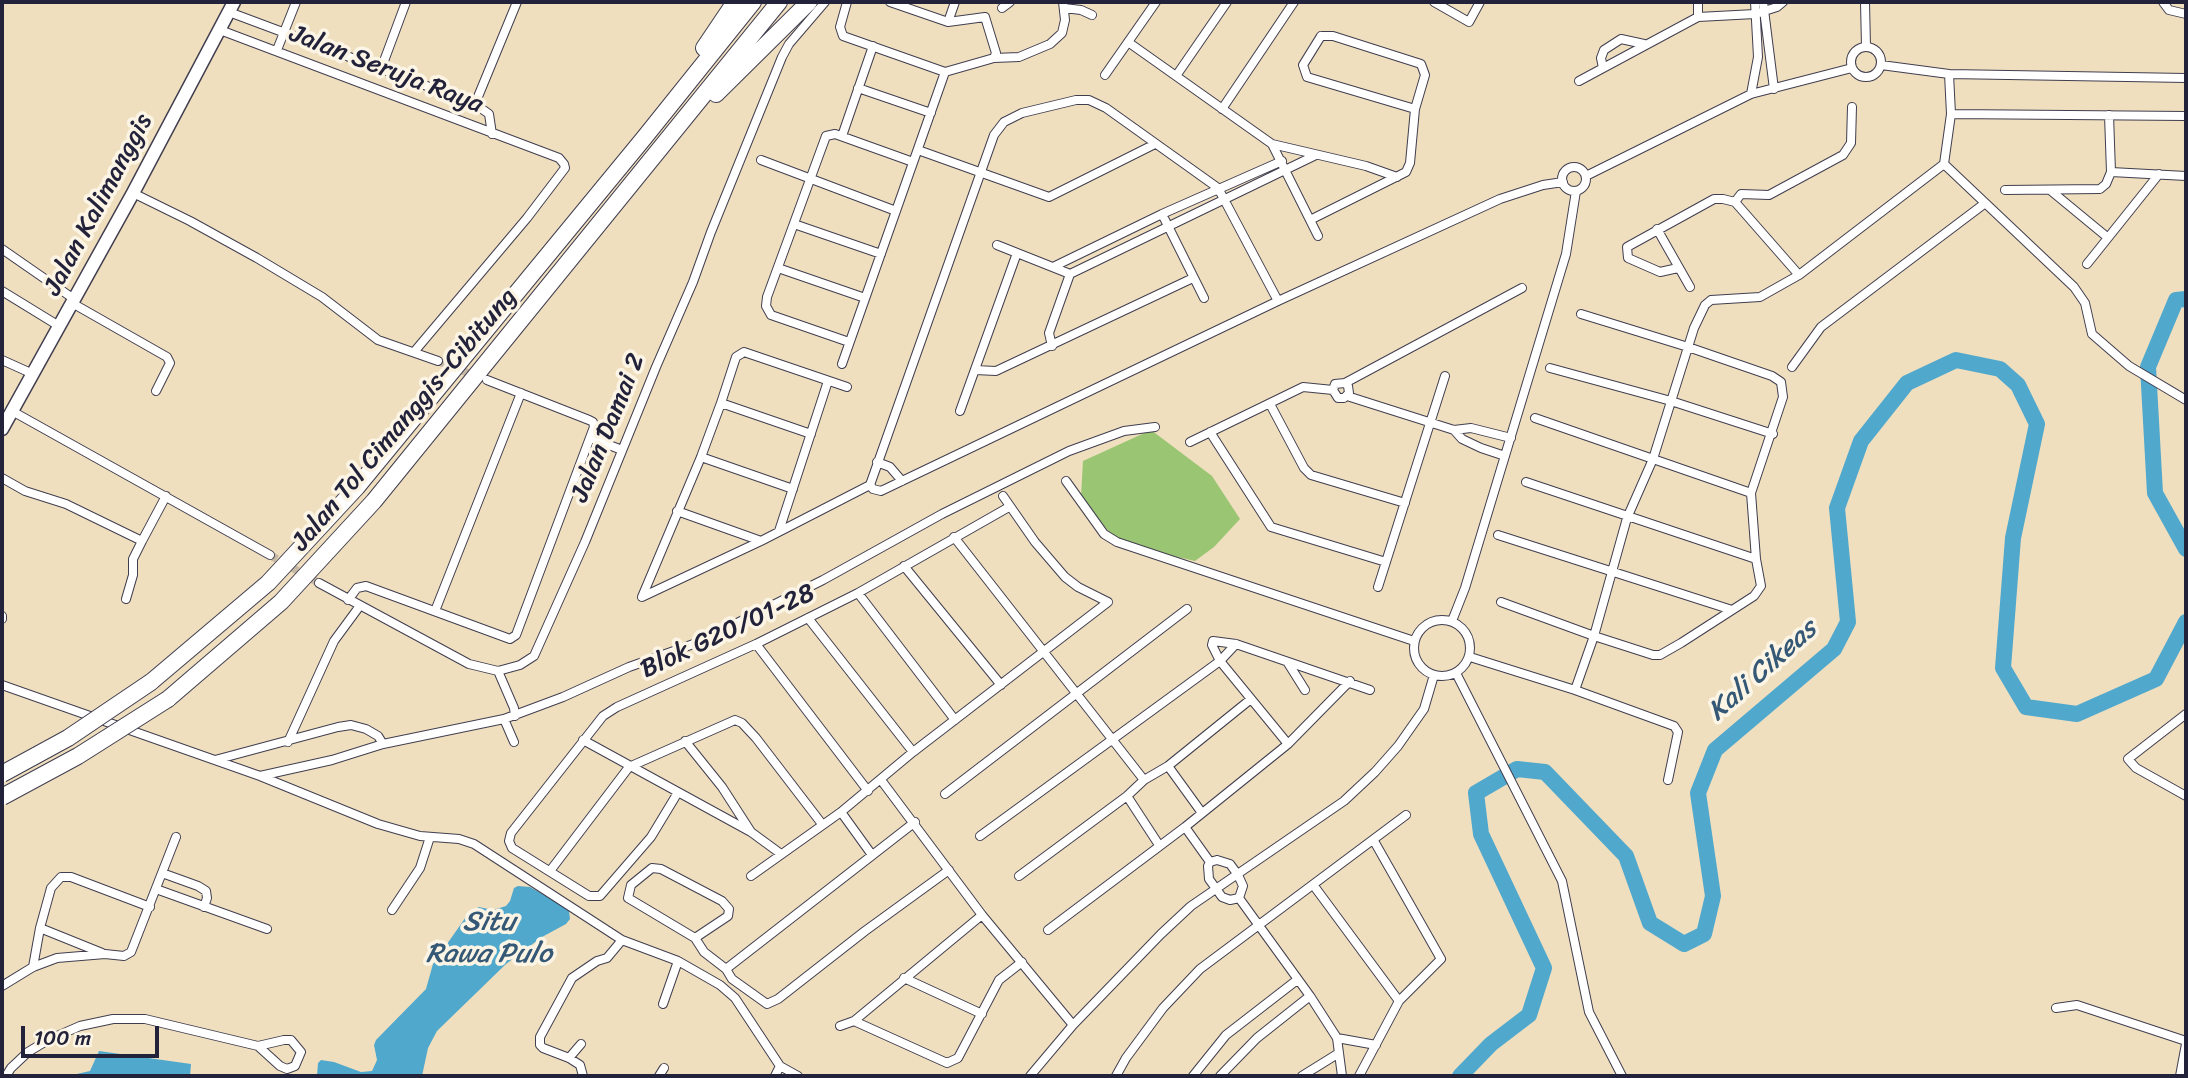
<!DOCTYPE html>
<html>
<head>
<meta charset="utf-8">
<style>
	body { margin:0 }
	#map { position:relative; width:2188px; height:1078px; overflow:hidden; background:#efdfbf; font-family:Sriracha,sans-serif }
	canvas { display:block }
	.frame { position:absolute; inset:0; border:4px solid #22223b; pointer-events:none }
	.scale { position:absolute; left:21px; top:1026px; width:138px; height:32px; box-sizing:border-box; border:4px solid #22223b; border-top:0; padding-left:9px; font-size:21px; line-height:24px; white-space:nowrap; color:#22223b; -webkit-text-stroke:5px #fcf5e5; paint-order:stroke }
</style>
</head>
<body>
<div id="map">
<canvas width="2188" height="1078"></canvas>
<div class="frame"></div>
<div class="scale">100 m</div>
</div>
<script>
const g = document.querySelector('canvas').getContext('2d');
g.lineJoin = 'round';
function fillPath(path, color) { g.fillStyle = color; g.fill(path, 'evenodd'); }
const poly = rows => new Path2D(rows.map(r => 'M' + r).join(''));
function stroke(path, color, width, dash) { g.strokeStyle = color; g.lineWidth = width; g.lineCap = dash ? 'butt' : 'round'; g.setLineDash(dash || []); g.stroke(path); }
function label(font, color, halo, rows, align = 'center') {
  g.font = font + ' Sriracha,sans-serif'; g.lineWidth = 7; g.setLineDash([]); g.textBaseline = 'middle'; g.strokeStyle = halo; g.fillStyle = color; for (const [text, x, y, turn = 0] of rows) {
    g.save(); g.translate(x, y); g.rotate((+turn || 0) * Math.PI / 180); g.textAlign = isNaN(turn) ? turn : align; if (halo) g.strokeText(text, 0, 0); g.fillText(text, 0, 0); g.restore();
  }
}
fillPath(poly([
	[1151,430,1212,476,1240,519,1214,547,1195,561,1118,543,1081,497,1083,461]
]), '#9ac572');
fillPath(poly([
	[518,886,530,887,562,905,569,911,570,919,566,924,542,937,506,964,437,1031,428,1048,422,1076,317,1076,318,1063,321,1060,334,1062,361,1072,372,1071,377,1060,374,1045,376,1040,426,989,433,964,468,914,479,907,493,910,506,906,510,901,514,888],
	[99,1051,191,1064,190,1076,68,1076,90,1071]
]), '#50a8cd');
stroke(poly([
	[2186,299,2176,300,2148,367,2155,493,2186,549],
	[1460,1076,1491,1044,1529,1015,1544,968,1481,834,1476,793,1517,769,1545,772,1626,856,1650,923,1684,944,1704,934,1713,896,1698,793,1715,750,1834,649,1848,622,1837,508,1861,441,1907,383,1956,360,2000,369,2018,385,2037,424,2013,538,2003,668,2026,707,2077,714,2156,679,2186,622]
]), '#50a8cd', 16);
stroke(poly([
	[438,361,478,377],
	[270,555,319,583]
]), '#c6b9a5', 8, [8, 4]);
const minor = poly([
	[847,2,840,27,843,36,945,72,994,58,996,53,985,17,948,22,890,2],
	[1434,2,1469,22,1480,2],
	[1698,2,1698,17],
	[1763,2,1774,89],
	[1865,2,1866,47],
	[2163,2,2169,10,2186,14],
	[1002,8,1010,2],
	[1064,8,1081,10,1092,15],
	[229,12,475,104,489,114,492,134],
	[948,22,955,2],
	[220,30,559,158,564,164,565,168,527,218,414,352],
	[1321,36,1333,36,1421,64,1425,75,1415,109,1307,77,1303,65,1321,36],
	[1128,42,1272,144,1318,236],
	'1851 62a15 15 0 1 1 30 0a15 15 0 1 1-30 0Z',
	[277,50,296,2],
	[994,58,1019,57,1050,44,1062,33,1065,20,1063,2],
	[1603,68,1601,58,1604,50,1621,39,1644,44],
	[381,69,406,2],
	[1949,74,2186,78],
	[1105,75,1156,2],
	[1176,76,1227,2],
	[1579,81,1698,17,1755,14,1777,7,1783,2],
	[858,88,931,113],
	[1751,94,1758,57,1755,2],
	[475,104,517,2],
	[1222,109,1294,2],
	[1951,114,2186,116],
	[842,136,873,46],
	[1272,144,1366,166,1397,177],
	[918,150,1049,197,1155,144],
	[761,160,896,211],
	[1944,164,2074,287,2085,303,2092,334,2129,366,2186,400],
	'1562 179a12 12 0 1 1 24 0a12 12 0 1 1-24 0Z',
	[2111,172,2186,176],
	[1586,176,1751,94,1852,68],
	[2005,190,2100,189,2106,184,2111,172,2109,115],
	[2050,190,2107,237],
	[133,193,190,221,257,258,322,297,378,340,438,361],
	[1735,202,1741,194,1769,195,1843,155,1851,143,1852,107],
	[1162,214,1204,298],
	[1310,220,1406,172,1410,163,1415,109],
	[794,224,881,254],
	[1657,229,1690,287],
	[997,245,1070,274,1049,333,1052,346],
	[2,249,74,299],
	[2087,264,2159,174],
	[1055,266,1162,214,1282,161],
	[778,268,865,298],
	[1678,268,1660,272,1628,258,1627,247,1714,199,1723,199,1735,202,1799,275],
	[1070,274,1316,155],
	[2,291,59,326],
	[1278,301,1218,188,1106,108,1089,100,1076,100,1022,113,1004,122,994,135,870,485,873,489,881,491,1278,301,1500,199,1543,185,1563,182],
	[72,303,167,357,170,363,156,391],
	[849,342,771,315,766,306,767,297,826,136,835,134,913,162],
	[2,360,33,374],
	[842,364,945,72],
	[1792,367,1821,327,1984,204],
	[1550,368,1671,401,1773,434],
	[975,370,996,371,1193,278],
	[1345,383,1348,386,1349,393,1344,398,1338,398,1333,390,1335,384,1345,383,1522,288],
	[1347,396,1454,430,1471,428,1511,438],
	[721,403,701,457,642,597,761,541,870,485],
	[1270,404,1304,468,1311,475,1405,503],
	[12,411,270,555],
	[960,411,1017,253],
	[1535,418,1751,493],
	[1454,430,1462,439,1481,448,1505,456],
	[1210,432,1271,527,1386,562],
	[811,434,721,403,736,357,744,352,847,387],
	[591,438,622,450],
	[1190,442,1303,387,1333,390],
	[701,457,793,489],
	[877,462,890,467,902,481],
	[2,478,25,491,66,504,142,541,133,559,133,575,126,599],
	[1066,481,1104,534,1117,542,1414,641],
	[1526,482,1756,559],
	[677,511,761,541],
	[779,531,828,381],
	[1498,535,1732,610],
	[954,537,1144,780],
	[142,541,166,496],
	[904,566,1001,685],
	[319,583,469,664,498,671,520,665,534,656,585,542,656,367,693,282,711,232,782,57,789,44,825,2],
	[1378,587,1445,376],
	[858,593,955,720],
	[348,600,357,588,366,586,510,639,516,635,594,427,593,422,589,420,487,380],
	[1501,602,1594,636,1653,655,1660,655,1681,643,1754,596,1761,586,1756,559,1751,493,1783,397,1781,382,1772,376,1688,347,1581,314],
	[435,611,521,393],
	[2,616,2,619],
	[808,618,913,752],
	'1414 648a28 28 0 1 1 56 0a28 28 0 1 1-56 0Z',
	[1452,621,1465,588,1566,254,1576,191],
	[756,644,868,791],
	[1470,657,1575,690,1674,726,1678,732,1668,780],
	[1288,663,1305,690],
	[498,671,514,708,515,716],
	[1456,673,1562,881,1589,1012,1622,1076],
	[2,685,260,776,378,824,420,836,459,839,474,844,622,940,678,961,720,985,735,998,780,1066,798,1076],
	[1575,690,1594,636,1627,518,1653,459,1694,328,1705,305,1711,300,1760,297,1799,275,1944,164,1951,114,1949,74,1881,65],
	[2186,714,2128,759,2136,768,2186,796],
	[504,719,514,742],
	[583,740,751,832,781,854],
	[685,741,722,787,751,832],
	[288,742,334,641,359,607],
	[1288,744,1220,661,1212,645,1213,641,1236,644,1370,690],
	[215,760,338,727,351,725,366,729,378,736,383,744],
	[1168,766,1202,813],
	[260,776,332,760,383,744,504,719,563,697,629,667,699,642,823,580,942,514,1069,451,1124,431,1155,427],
	[881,780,982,915,1073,1025],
	[677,794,651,837,600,896,589,896,512,848,509,841,511,833,603,716,617,707,756,644,858,593,1009,507],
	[945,794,1187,609],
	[1127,796,1159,845],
	[841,812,872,855],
	[1185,827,1210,862],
	[980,836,1220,661,1236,644],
	[1217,860,1230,864,1238,875,1243,886,1239,898,1230,900,1222,897,1209,879,1208,866,1210,862,1217,860],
	[550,871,629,767,735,720,742,723,756,738,822,824],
	[162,873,198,886,206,891,207,898,204,907],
	[751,876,841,812,913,752,1108,602,1078,587,1065,577,1035,542,1003,496],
	[1019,876,1127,796,1144,780,1168,766,1251,699],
	[1314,886,1399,1001],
	[156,889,267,929],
	[1239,898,1310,996,1337,1038,1342,1076],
	[392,910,420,868,430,837],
	[40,928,102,953],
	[1048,930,1185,827,1288,744,1350,681],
	[695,938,728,916,729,909,722,901,661,869,652,868,631,885,628,898,695,938,704,952,726,969,732,979,767,1004,778,999,865,931,949,870],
	[33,967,40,928,51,888,61,877,71,877,150,907],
	[726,969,915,822],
	[904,978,982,1014],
	[2,986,33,967,57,958,105,954,124,956,131,952,176,837],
	[663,1004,678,961],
	[2056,1008,2077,1005,2186,1041],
	[854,1021,947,1063,958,1058,999,980,1022,962],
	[840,1026,854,1021,982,915],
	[1337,1038,1376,1045],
	[284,1040,291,1040,301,1052,295,1066,287,1069,280,1066,258,1046,284,1040],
	[569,1058,581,1044],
	[6,1076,11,1068,28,1052,48,1040,80,1026,113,1019,145,1019,258,1046],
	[583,1076,580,1065,569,1058,543,1048,540,1045,540,1037,572,978,597,961,607,958,622,940],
	[659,1076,664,1068],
	[775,1076,780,1066],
	[1030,1076,1073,1025,1161,934,1191,906,1344,801,1375,772,1398,746,1424,709,1434,675],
	[1116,1076,1126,1058,1163,1008,1200,969,1406,815],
	[1193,1076,1226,1035,1297,980],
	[1220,1076,1257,1038,1310,996],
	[1302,1076,1339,1053],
	[1359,1076,1399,1001,1441,959,1374,841],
	[2180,1076,2186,1044]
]);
const secondary = poly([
	[2,429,133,193,234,2]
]);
const motorway = poly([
	[704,48,735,2],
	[716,94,809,2],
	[151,682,268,583,357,487,644,138,753,2],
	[168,699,281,602,374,501,779,2]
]);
stroke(minor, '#413e4f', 10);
stroke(secondary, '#413e4f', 15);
stroke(motorway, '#413e4f', 18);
stroke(minor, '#fff', 8);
stroke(secondary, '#fff', 12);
stroke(motorway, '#fff', 16);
const motorwayBridge = poly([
	[2,774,68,738,151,682],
	[2,797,78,756,168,699]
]);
stroke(motorwayBridge, '#413e4f', 18, []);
stroke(motorwayBridge, '#fff', 16);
label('26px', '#22223b', '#fcf5e5', [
	["Jalan Seruja Raya",386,70,21],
	["Jalan Kalimanggis",99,205,-62],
	["Jalan Tol Cimanggis–Cibitung",405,420,-50],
	["Jalan Damai 2",609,428,-68],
	["Blok G20/01-28",728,632,-25]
]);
label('italic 28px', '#345875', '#fcf5e5', [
	["Kali Cikeas",1763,671,-42],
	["Situ",489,923],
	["Rawa Pulo",489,955]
]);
</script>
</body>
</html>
